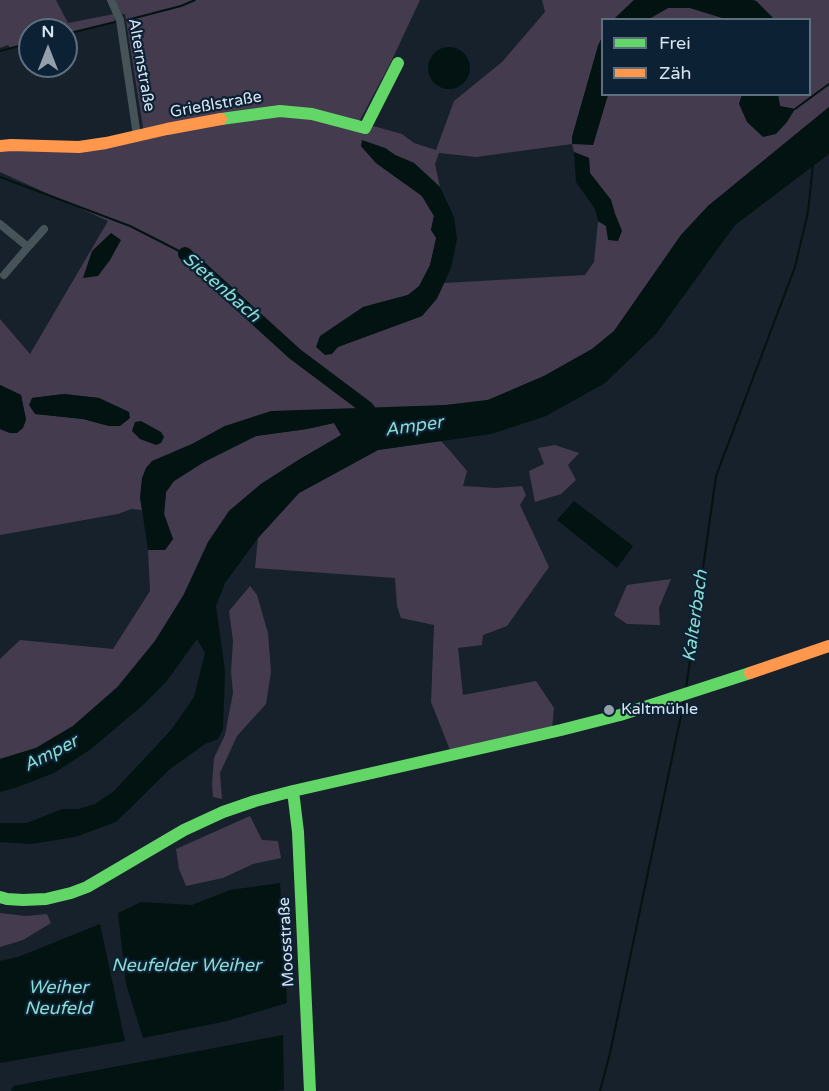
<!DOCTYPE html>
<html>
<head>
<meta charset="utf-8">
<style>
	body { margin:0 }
	#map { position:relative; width:829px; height:1091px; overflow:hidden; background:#16212b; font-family:"Varela Round",sans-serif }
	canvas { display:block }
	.legend { position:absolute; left:601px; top:18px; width:210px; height:78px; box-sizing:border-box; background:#0d2134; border:2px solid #5e6f80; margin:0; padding:8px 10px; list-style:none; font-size:18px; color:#d7e4f1 }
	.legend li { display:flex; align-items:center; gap:12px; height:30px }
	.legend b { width:30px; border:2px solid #5e6f80 }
	.north { position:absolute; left:18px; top:18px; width:60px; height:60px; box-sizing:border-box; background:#0d2134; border:2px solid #5e6f80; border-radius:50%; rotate:0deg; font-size:16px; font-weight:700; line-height:24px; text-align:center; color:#d7e4f1 }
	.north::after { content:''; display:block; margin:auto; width:21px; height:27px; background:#93a0ac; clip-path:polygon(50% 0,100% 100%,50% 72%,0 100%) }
</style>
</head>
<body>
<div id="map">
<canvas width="829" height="1091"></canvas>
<ul class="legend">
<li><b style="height:8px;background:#63d668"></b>Frei</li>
<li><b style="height:8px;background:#ff974d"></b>Zäh</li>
</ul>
<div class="north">N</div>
</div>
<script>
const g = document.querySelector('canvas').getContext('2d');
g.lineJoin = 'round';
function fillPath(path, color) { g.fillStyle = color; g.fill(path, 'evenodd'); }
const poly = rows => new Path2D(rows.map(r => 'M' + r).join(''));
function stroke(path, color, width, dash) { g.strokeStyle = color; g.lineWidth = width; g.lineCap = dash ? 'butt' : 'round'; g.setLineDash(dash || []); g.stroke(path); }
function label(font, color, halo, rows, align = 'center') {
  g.font = font + ' "Varela Round",sans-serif'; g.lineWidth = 4.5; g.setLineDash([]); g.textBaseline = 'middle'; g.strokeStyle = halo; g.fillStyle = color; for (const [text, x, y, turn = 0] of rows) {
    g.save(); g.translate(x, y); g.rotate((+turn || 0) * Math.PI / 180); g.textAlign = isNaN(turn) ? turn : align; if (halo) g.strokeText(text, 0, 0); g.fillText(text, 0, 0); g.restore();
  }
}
fillPath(poly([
	[0,0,56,0,68,23,114,14,115,22,66,34,66,30,30,30,30,43,10,48,8,45,0,48],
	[115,0,420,0,391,62,359,122,402,134,414,143,436,150,454,101,502,62,545,12,542,0,634,0,614,19,602,20,602,37,598,46,572,137,593,145,608,94,742,95,739,104,795,109,780,106,778,95,810,94,810,20,774,19,756,1,753,0,829,0,829,107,708,206,681,235,614,331,592,349,544,376,488,400,446,405,225,426,194,443,140,497,142,510,131,509,118,514,0,535,0,429,10,433,26,419,21,395,0,385,0,319,30,354,108,221,0,172,0,151,86,151,145,140,125,14,122,14],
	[572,144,574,152,589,158,590,173,611,200,615,214,622,231,606,226,598,221,594,262,585,275,444,283,437,299,422,316,337,347,363,307,408,295,420,286,430,265,437,238,431,230,434,216,422,196,376,163,361,146,385,148,395,155,414,163,440,187,435,164,439,153,476,157],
	[64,394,99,398,129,412,109,426,83,419,36,414,32,398],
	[668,8,690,8,726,19,648,20],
	[334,423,342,436,300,459,261,484,229,511,183,596,155,641,117,687,73,726,36,748,0,759,0,659,20,640,113,649,150,591,148,550,165,550,173,539,164,514,166,492,174,481,204,462,256,436,307,429],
	[441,441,452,453,467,471,463,486,496,488,522,486,526,495,520,505,549,567,507,626,483,635,482,645,458,648,463,695,536,681,554,708,552,729,450,750,431,702,434,625,401,618,397,606,395,578,255,568,258,538,299,493,378,450],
	[555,445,579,453,568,465,576,480,561,494,535,502,529,471,544,464,538,448],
	[671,579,659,608,660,625,627,624,614,615,627,585],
	[250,586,257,595,268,633,271,672,266,704,237,736,220,773,222,799,213,797,212,784,214,758,225,735,233,693,231,672,233,641,229,611],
	[250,816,262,840,278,841,281,858,253,864,223,878,186,886,179,869,176,849],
	[0,913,26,916,47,914,51,923,23,940,0,947]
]), '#453b4e');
fillPath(poly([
	[634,0,753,0,756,1,774,19,726,19,690,8,668,8,648,19,614,19],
	[602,37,602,94,608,95,593,145,572,144,572,137,598,46],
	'428 68a21 21 0 1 1 42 0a21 21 0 1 1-42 0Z',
	[742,95,778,95,780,106,795,109,787,122,776,134,763,137,747,122,739,104],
	[829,107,829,154,735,225,656,334,605,383,546,416,491,434,378,450,299,493,258,538,225,583,216,606,225,671,223,729,218,739,205,744,170,769,116,822,75,837,31,844,0,842,0,823,27,823,62,809,79,809,95,804,114,791,171,730,194,697,205,653,197,639,166,682,143,705,91,749,54,773,15,788,0,792,0,759,36,748,73,726,118,687,155,641,183,596,208,542,229,511,261,484,300,459,341,435,334,423,307,429,256,436,204,462,174,481,166,492,164,514,173,539,165,550,148,550,142,510,140,497,142,478,146,468,152,461,194,443,225,426,271,411,446,405,488,400,544,376,592,349,614,331,681,235,708,206],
	[362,140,385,148,395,155,414,163,440,187,454,217,457,239,451,268,437,298,422,316,338,347,332,354,325,355,316,347,320,336,363,307,408,295,419,286,430,265,436,238,431,230,434,216,422,196,376,163,361,146],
	[574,152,589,158,590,173,611,200,615,214,622,231,618,241,608,240,606,226,598,221,595,209,576,182],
	[111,233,121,240,110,260,98,276,83,278,92,251],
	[0,385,21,395,26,420,23,428,17,433,10,433,0,429],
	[64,394,99,398,129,412,130,418,120,426,109,426,83,419,35,414,29,405,32,398],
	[141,421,161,432,164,437,161,443,156,445,140,439,132,431,135,422],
	[574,501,633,546,617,568,557,520],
	[280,883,287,1003,227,1021,143,1038,126,984,118,913,141,902,192,905,230,890],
	[100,924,125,1041,0,1063,0,961,18,957],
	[283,1035,284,1090,276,1091,11,1091,13,1086]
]), '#021312');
stroke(poly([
	[127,20,181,6,195,0],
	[66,34,115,22],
	[0,51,30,43],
	[795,109,829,84],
	[0,177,130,226,185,254],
	[686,689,716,476,795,267,808,212,813,164],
	[600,1091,610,1053,684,701]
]), '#021312', 2);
stroke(poly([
	[185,254,295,354,367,408,377,422]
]), '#021312', 14);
stroke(poly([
	[111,0,120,20,137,136],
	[0,224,28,247,4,275],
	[28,247,44,229]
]), '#465459', 8);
stroke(poly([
	[221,119,280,111,312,114,365,128,398,63],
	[293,791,298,832,310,1091],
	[0,897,7,899,23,900,46,899,71,893,87,887,184,830,223,812,255,801,293,791,561,730,620,715,750,673]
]), '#63d668', 12);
stroke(poly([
	[0,146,11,145,79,147,106,143,167,129,221,119],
	[750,673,829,646]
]), '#ff974d', 12);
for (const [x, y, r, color] of [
	[609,710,6,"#93a0ac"]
]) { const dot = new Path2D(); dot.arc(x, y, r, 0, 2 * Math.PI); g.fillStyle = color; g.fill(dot); stroke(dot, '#0d2134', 2); }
label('16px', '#d7e4f1', '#0d2134', [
	["Alternstraße",141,65,80],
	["Grießlstraße",216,105,-10],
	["Moosstraße",287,942,-93]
]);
label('16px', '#d7e4f1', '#0d2134', [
	["Kaltmühle",621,710]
], 'left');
label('italic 18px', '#89dcd0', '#0d2134', [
	["Sietenbach",221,288,41],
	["Amper",414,427,-8],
	["Kalterbach",696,616,-82],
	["Amper",51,754,-27],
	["Neufelder Weiher",186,966],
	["Weiher",58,988],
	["Neufeld",58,1009]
]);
</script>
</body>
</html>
